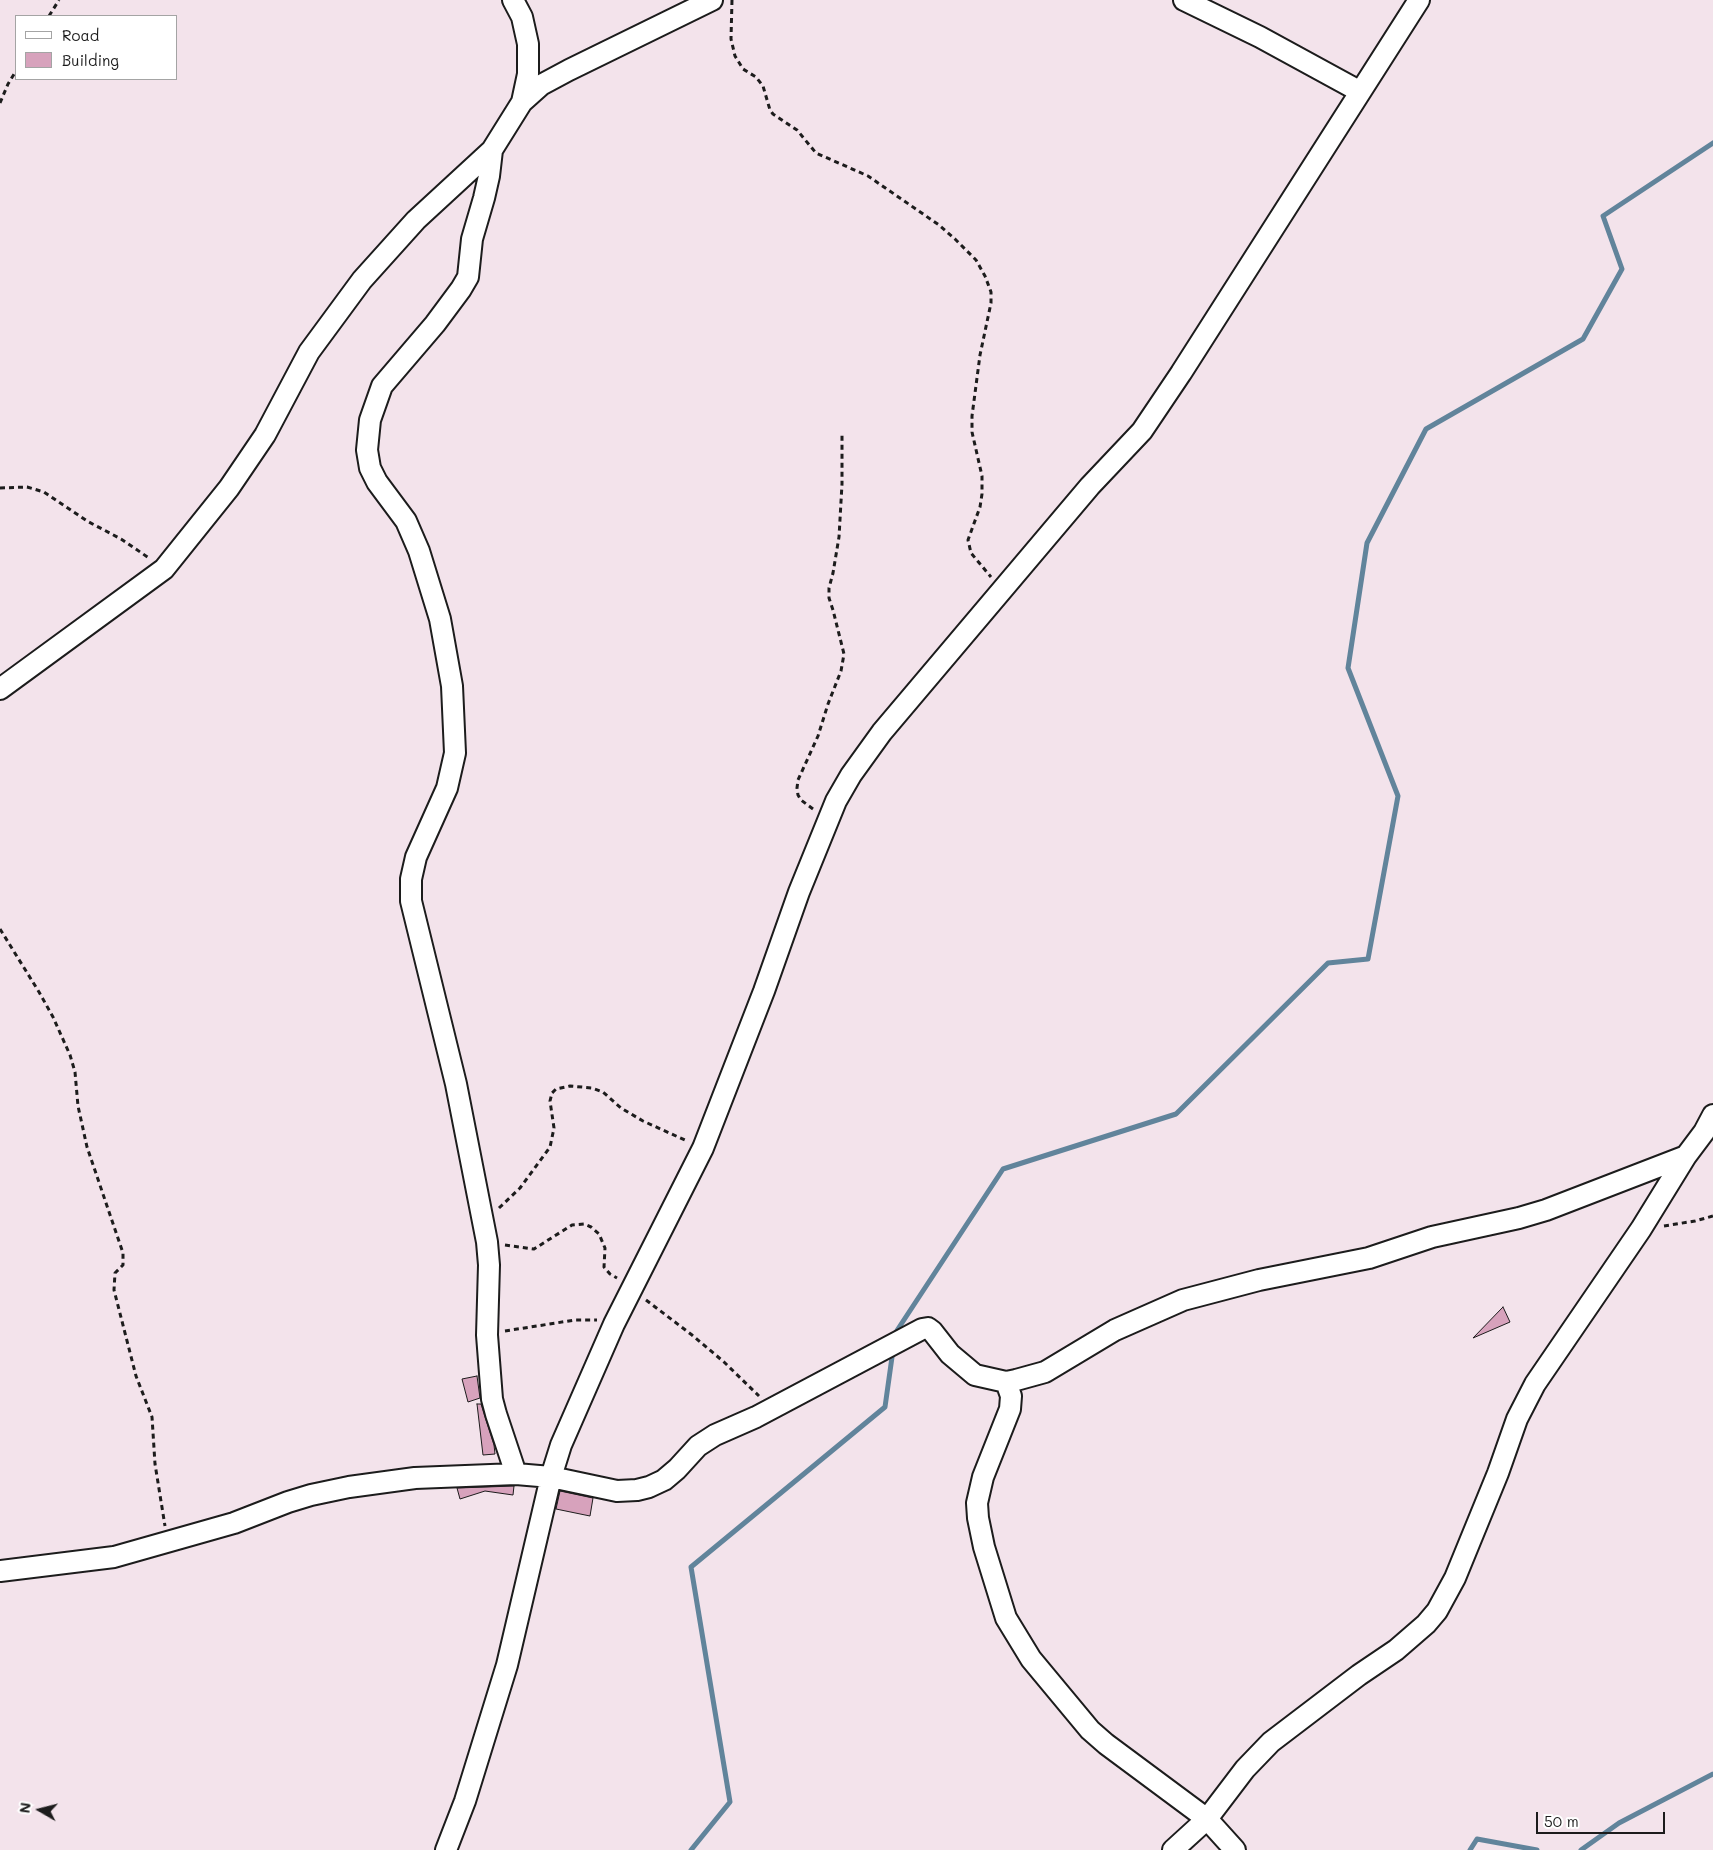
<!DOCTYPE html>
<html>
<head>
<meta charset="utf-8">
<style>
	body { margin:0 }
	#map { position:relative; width:1713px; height:1850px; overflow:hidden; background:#f3e3eb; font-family:Mali,sans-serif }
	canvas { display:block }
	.legend { position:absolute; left:15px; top:15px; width:162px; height:65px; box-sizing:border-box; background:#fff; border:1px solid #a4a4a4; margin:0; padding:6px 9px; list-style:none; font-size:15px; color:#1c1c1c }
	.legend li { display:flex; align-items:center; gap:10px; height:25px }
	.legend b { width:25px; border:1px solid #a4a4a4 }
	.north { position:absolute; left:15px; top:1785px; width:50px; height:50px; -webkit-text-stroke:4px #fff; paint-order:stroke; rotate:278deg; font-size:14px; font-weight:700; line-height:20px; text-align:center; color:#1c1c1c }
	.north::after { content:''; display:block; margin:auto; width:18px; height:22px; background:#1c1c1c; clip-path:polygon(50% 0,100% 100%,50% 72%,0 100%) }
	.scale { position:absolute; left:1536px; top:1812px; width:129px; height:22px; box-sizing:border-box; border:2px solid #1c1c1c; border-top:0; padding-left:6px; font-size:15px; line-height:18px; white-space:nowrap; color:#1c1c1c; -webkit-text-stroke:4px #fff; paint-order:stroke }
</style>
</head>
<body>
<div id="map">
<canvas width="1713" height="1850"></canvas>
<ul class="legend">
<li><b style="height:6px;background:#fff"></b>Road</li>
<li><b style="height:14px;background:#d7a2bc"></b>Building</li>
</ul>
<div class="north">N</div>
<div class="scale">50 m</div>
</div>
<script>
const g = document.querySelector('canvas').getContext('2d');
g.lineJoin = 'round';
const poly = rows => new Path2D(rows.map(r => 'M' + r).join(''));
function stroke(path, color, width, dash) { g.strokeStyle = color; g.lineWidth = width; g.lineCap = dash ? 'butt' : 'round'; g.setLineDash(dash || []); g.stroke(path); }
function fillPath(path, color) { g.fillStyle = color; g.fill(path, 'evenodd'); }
stroke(poly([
	[896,1336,896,1332,1003,1169,1176,1114,1328,963,1368,959,1398,796,1348,668,1367,543,1426,429,1583,339,1622,269,1603,216,1713,143],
	[691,1850,730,1802,691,1567,885,1407,893,1350],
	[1470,1850,1477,1839,1537,1850],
	[1581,1850,1619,1823,1713,1774]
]), '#61849b', 5);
const building = poly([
	[1503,1307,1510,1322,1473,1338,1503,1307],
	[477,1376,480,1398,468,1402,462,1379,477,1376],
	[477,1404,481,1404,494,1445,495,1454,483,1455,477,1404],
	[514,1486,513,1495,485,1491,460,1499,457,1488,514,1486],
	[560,1491,593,1498,590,1516,556,1509,560,1491]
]);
fillPath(building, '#d7a2bc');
stroke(building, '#1c1c1c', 1);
const street = poly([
	[1184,0,1260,37,1359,91],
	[522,102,541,85,569,70,712,0],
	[492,150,489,176,484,198,472,239,468,277,461,289,435,324,382,386,370,420,367,450,370,468,377,482,406,521,419,551,440,619,452,686,455,753,447,788,416,857,411,879,411,901,456,1084,487,1242,489,1265,487,1335,492,1399,496,1414,516,1474],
	[0,689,164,569,229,488,265,435,309,352,362,280,416,220,492,150,522,102,528,74,528,44,522,17,513,0],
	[1006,1382,1011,1396,1010,1409,983,1477,977,1503,978,1518,984,1547,1006,1618,1031,1659,1090,1730,1106,1744,1207,1819,1235,1850],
	[0,1571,114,1557,234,1523,288,1502,311,1495,349,1487,415,1478,516,1474,551,1477,617,1491,637,1490,649,1487,664,1480,677,1469,698,1446,715,1435,756,1417,922,1329,928,1328,932,1331,950,1354,975,1375,1006,1382,1016,1380,1045,1372,1115,1330,1183,1300,1259,1280,1369,1258,1432,1237,1519,1218,1546,1210,1686,1156],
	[446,1850,465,1801,507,1665,551,1477,561,1445,614,1324,703,1148,764,991,799,892,836,801,851,775,882,732,1090,486,1142,431,1181,373,1419,0],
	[1173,1850,1207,1819,1245,1769,1271,1742,1359,1675,1396,1650,1426,1624,1437,1611,1455,1578,1498,1473,1517,1419,1535,1384,1641,1229,1686,1156,1704,1132,1713,1115]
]);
stroke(street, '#1c1c1c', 24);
stroke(poly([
	[732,0,731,39,735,56,743,69,756,77,763,86,770,110,773,114,797,130,816,153,868,176,939,225,955,239,976,260,985,276,991,292,991,303,980,355,972,416,972,432,982,476,982,494,980,507,968,540,971,553,991,577],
	[49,16,59,0],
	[0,103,8,84,16,71],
	[0,488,27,487,44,492,87,521,121,539,149,558],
	[813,809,801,800,798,795,797,788,798,780,818,736,828,704,841,671,844,654,833,610,829,598,829,588,833,573,839,537,842,484,842,432],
	[0,929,39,992,53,1017,70,1055,75,1072,78,1106,87,1147,123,1253,123,1265,115,1273,114,1290,136,1376,152,1417,155,1464,165,1526],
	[499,1208,520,1188,550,1147,554,1128,550,1101,552,1093,556,1089,570,1086,592,1088,603,1092,621,1108,643,1121,687,1141],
	[1664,1226,1695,1221,1713,1216],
	[505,1245,534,1249,572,1225,584,1224,591,1227,599,1234,605,1248,604,1267,610,1274,617,1278],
	[646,1300,692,1335,724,1362,759,1396],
	[505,1331,575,1320,597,1320]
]), '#1c1c1c', 3, [5, 4]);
stroke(street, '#fff', 20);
</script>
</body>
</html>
